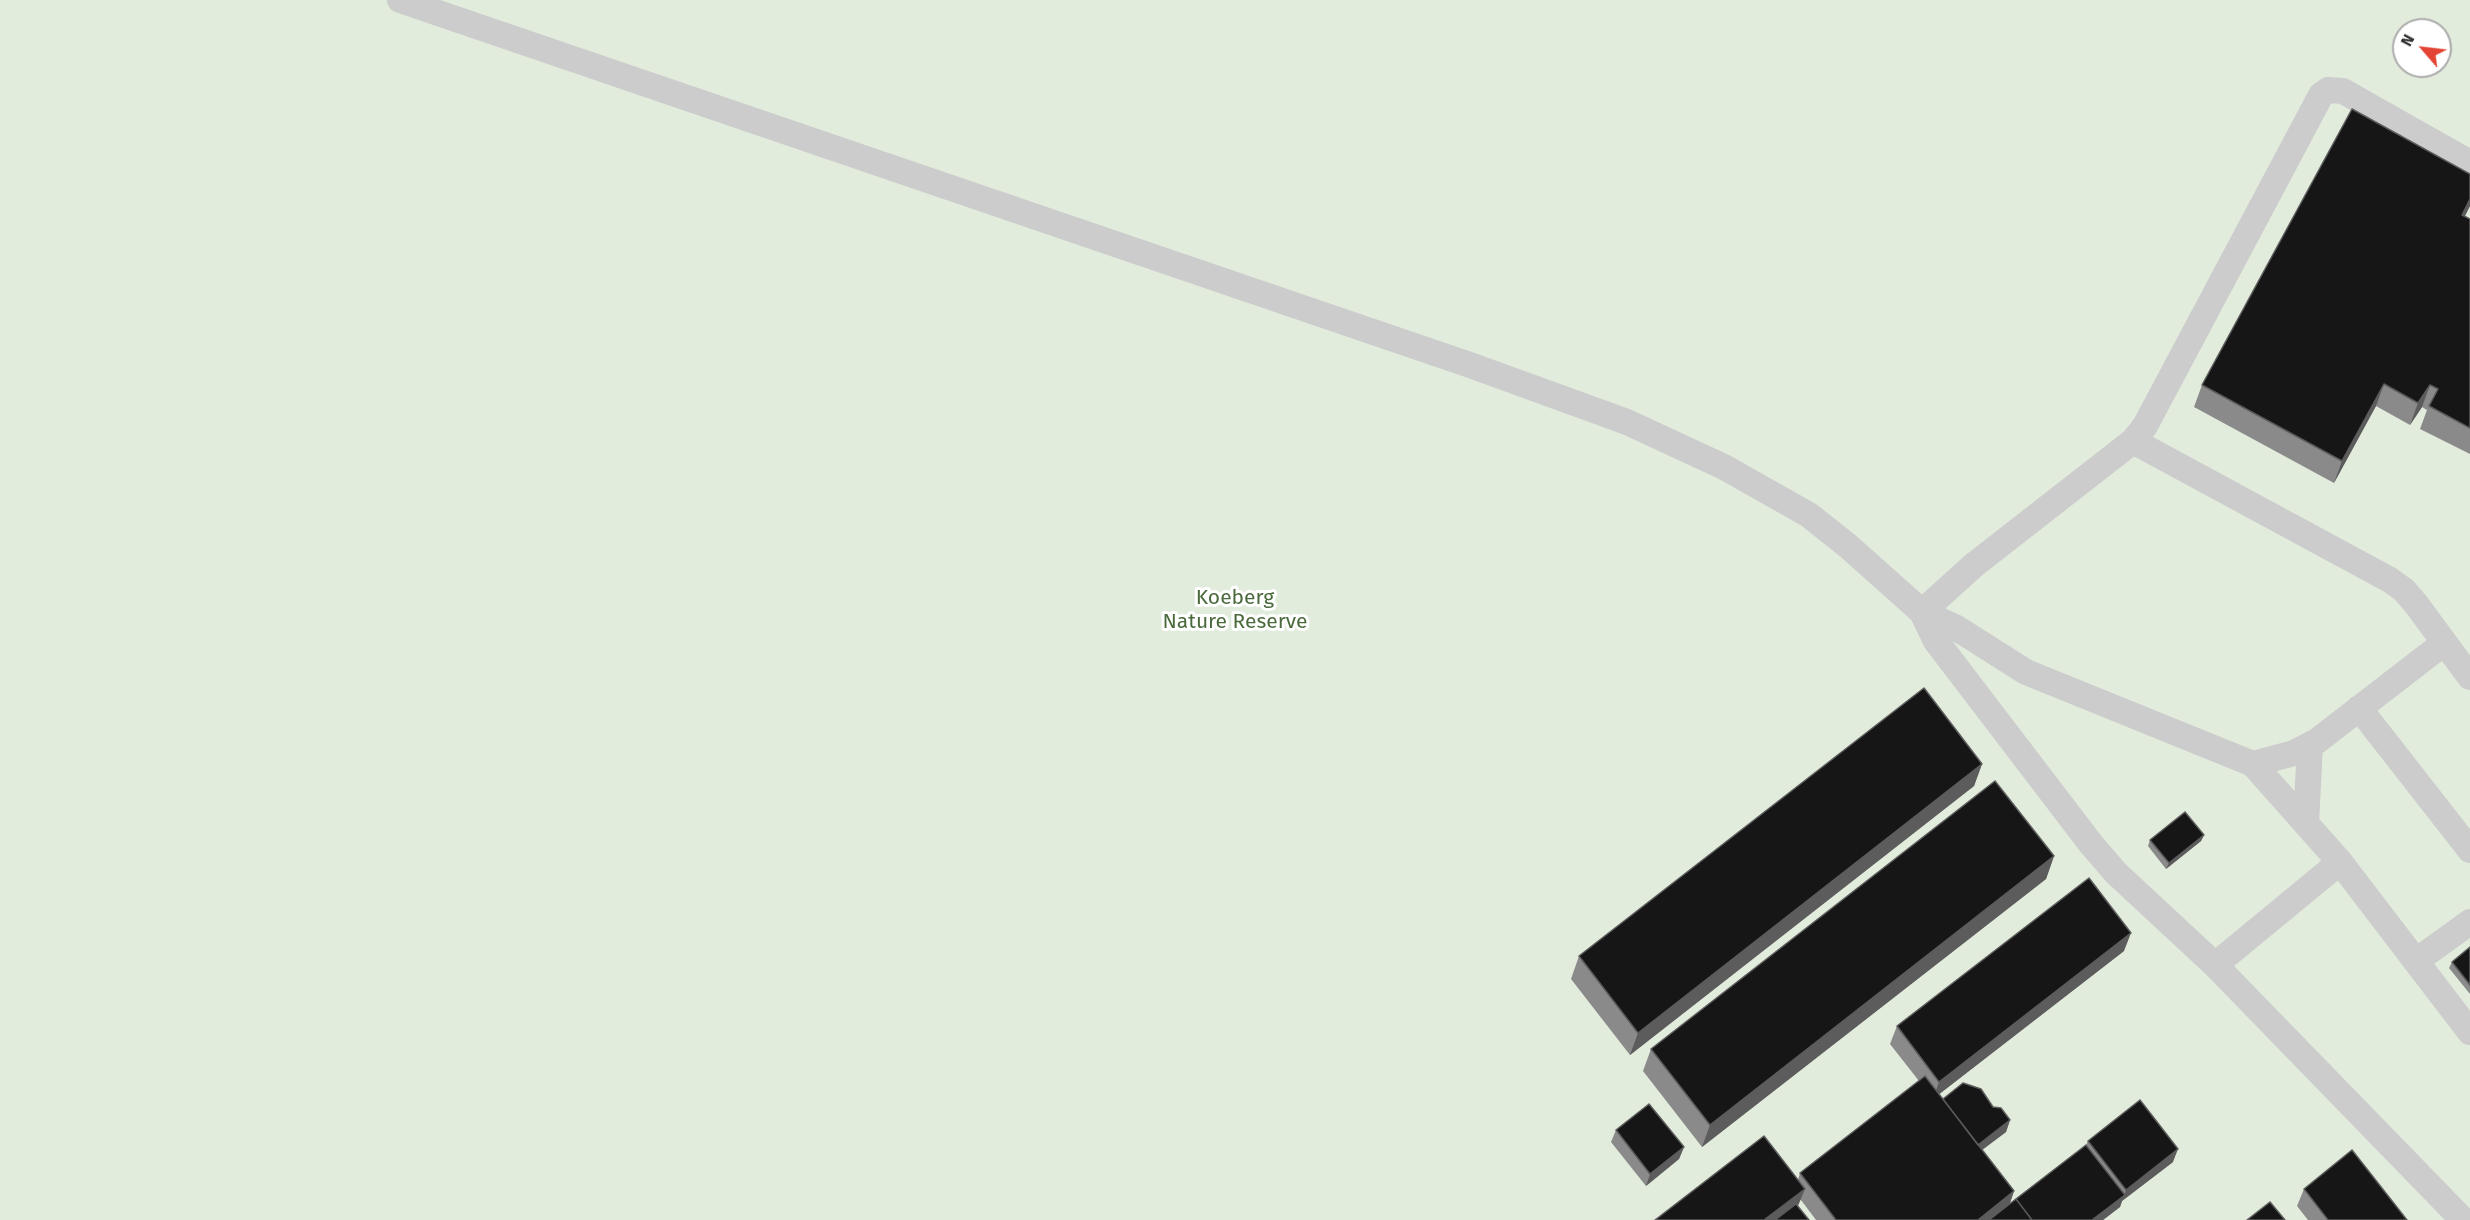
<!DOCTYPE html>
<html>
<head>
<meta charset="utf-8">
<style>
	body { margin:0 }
	#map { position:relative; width:2470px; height:1220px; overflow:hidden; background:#fff; font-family:"Fira Sans",sans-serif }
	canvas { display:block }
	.north { position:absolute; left:2392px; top:18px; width:60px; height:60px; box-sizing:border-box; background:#fff; border:2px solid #acacac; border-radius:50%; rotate:298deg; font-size:16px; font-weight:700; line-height:24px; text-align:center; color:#2f2f2f }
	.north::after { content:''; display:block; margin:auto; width:21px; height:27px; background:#e34434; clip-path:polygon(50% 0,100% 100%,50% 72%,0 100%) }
</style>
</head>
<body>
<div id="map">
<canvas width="2470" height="1220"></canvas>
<div class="north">N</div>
</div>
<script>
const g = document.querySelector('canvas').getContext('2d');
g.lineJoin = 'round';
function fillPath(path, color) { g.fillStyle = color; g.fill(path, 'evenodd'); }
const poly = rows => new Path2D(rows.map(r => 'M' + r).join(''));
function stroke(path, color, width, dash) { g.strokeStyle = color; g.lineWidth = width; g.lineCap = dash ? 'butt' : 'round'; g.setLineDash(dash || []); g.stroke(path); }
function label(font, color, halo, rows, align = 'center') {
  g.font = font + ' "Fira Sans",sans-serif'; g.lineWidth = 6; g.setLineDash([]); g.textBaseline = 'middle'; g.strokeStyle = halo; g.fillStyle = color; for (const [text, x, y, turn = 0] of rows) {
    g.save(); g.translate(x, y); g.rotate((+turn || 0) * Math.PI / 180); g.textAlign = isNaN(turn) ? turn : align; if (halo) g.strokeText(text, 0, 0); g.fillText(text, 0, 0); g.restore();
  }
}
fillPath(poly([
	[0,0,2470,0,2470,1220,0,1220],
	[2404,30,2440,30,2440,66,2404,66]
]), '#e2ecdd');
stroke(poly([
	[400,0,1470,365,1627,422,1724,467,1809,515,1848,546,1922,612,1955,627,2026,672,2253,764,2340,862,2470,1032],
	[2133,441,2390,580,2404,590,2416,604,2470,677],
	[1922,612,1974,565,2133,441,2145,426,2321,95,2328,90,2343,91,2470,163],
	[1922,612,1936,641,2091,844,2116,873,2215,965,2463,1220],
	[2359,708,2470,850],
	[2253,764,2294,753,2317,741,2444,643],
	[2306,824,2310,745],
	[2416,961,2470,922],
	[2215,965,2340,862]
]), '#ccc', 26);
fillPath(poly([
	[2470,174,2470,206,2465,216,2470,219,2470,454,2420,429,2427,410,2422,407,2410,425,2376,406,2334,483,2194,407,2202,385],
	[1982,764,1974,786,1630,1055,1571,979,1579,956],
	[2204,835,2201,841,2166,869,2148,846,2150,840],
	[2054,856,2046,879,1702,1147,1643,1071,1651,1049],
	[2470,947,2470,994,2449,968,2452,962],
	[2124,951,1939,1094,1943,1099,1993,1107,2010,1120,2006,1132,1982,1150,2014,1191,2010,1203,2086,1145,2088,1141,2173,1162,2122,1201,2120,1207,2103,1220,1816,1220,1801,1200,1655,1220,1798,1180,1800,1173,1919,1081,1890,1044,1897,1026],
	[1616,1130,1684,1147,1679,1159,1646,1186,1611,1142],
	[2304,1189,2407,1220,2308,1220,2297,1206]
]), '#8a8a8a');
fillPath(poly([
	[2470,199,2470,206,2454,237,2462,215],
	[2384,384,2376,406,2334,483,2342,461],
	[2430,385,2422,407,2410,425,2418,403],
	[1982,764,1974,786,1630,1055,1638,1033],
	[2204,835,2201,841,2166,869,2169,863],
	[2054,856,2046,879,1702,1147,1710,1125],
	[2131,933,2124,951,1933,1099,1939,1082],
	[2010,1120,2006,1132,1970,1159,1975,1147],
	[1684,1147,1679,1159,1646,1186,1650,1174],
	[2178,1149,2173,1162,2122,1201,2120,1207,2103,1220,2092,1220,2124,1196,2126,1190],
	[1805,1189,1798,1206,1781,1220,1764,1220],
	[2014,1191,2008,1209,1994,1220,1978,1220]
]), '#5c5c5c');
const building = poly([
	[2352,109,2470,174,2470,199,2462,215,2470,219,2470,428,2429,406,2438,389,2430,385,2418,403,2384,384,2342,461,2202,385,2352,109],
	[1924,688,1982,764,1638,1033,1579,956,1924,688],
	[1995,781,2054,856,1710,1125,1651,1049,1995,781],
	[2185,812,2204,835,2169,863,2150,840,2185,812],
	[2089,878,2131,933,1939,1082,1897,1026,2089,878],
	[2470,947,2470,985,2452,962,2470,947],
	[1925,1076,2014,1191,1978,1220,1836,1220,1800,1173,1925,1076],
	[1963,1083,1981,1089,1993,1107,2001,1108,2010,1120,1978,1145,1943,1099,1963,1083],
	[2140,1100,2178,1149,2126,1190,2088,1141,2140,1100],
	[1649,1104,1684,1147,1650,1174,1616,1130,1649,1104],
	[1764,1136,1805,1189,1764,1220,1655,1220,1764,1136],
	[2086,1145,2125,1195,2092,1220,2032,1220,2016,1199,2086,1145],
	[2352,1150,2407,1220,2328,1220,2304,1189,2352,1150],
	[2016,1199,2032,1220,1989,1220,2016,1199],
	[2270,1202,2285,1220,2247,1220,2270,1202],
	[1796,1204,1809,1220,1775,1220,1796,1204]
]);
fillPath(building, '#161616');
stroke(building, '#5c5c5c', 1.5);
label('21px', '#4a6a3c', '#fff', [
	["Koeberg",1235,598],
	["Nature Reserve",1235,622]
]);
</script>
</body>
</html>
